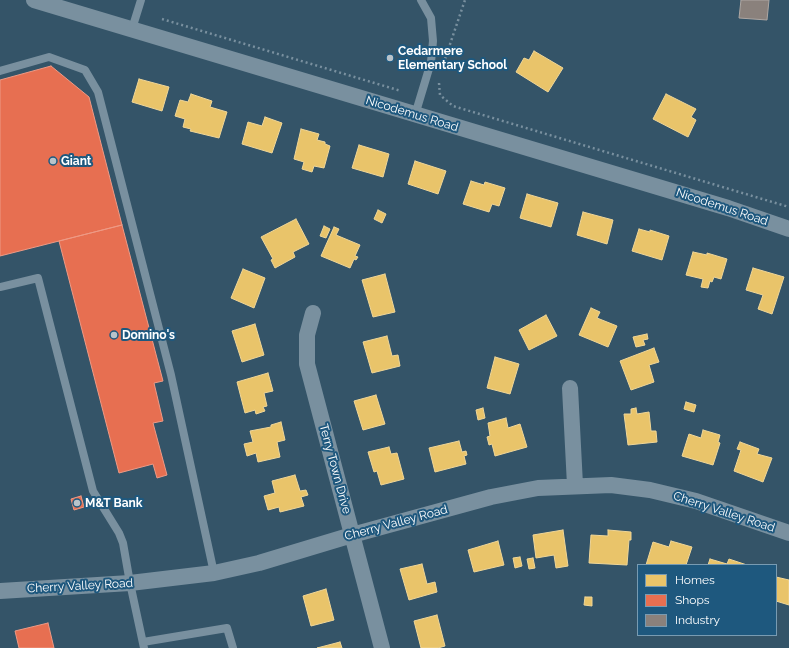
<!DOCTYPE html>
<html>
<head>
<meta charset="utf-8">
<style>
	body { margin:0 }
	#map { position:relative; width:789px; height:648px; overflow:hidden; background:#345468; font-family:Raleway,sans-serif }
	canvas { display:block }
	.legend { position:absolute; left:637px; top:564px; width:140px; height:72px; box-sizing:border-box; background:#1e587e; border:1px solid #789bb2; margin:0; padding:5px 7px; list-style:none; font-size:12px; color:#fff }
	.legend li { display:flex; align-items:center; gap:8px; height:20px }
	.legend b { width:20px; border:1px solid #789bb2 }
</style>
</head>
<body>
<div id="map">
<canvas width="789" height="648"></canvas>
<ul class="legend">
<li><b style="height:11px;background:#e9c46a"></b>Homes</li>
<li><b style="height:11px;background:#e76f51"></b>Shops</li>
<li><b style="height:11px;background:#8a817c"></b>Industry</li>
</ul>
</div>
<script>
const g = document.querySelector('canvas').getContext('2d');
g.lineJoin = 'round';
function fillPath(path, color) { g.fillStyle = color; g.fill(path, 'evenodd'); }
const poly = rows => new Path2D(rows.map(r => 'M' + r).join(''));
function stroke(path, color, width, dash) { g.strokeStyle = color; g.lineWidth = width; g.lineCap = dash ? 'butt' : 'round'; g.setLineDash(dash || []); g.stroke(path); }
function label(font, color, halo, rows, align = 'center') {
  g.font = font + ' Raleway,sans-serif'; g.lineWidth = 4; g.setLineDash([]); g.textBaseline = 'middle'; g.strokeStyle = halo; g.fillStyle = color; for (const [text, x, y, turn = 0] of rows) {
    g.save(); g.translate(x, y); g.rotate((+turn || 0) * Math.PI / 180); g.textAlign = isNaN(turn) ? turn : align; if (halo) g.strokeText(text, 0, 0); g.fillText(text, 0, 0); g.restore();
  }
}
const homes = poly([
	[534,51,563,68,548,92,516,72,524,58,529,60,534,51],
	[139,79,169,87,162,111,132,102,139,79],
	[191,94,212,101,210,107,227,112,219,138,190,131,191,129,183,127,185,119,175,116,180,100,188,102,191,94],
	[666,94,696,109,691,117,696,120,688,137,653,119,666,94],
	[265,117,282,123,272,153,242,144,248,122,262,126,265,117],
	[301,129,319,134,317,140,325,142,325,144,330,146,324,168,314,166,312,172,302,169,304,162,294,159,301,129],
	[359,145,389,154,383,177,352,168,359,145],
	[415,161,446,171,438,194,408,184,415,161],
	[471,181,484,185,485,182,505,188,499,206,492,204,489,212,463,204,471,181],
	[527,194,558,203,551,227,520,218,527,194],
	[378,210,386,214,382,223,374,219,378,210],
	[583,212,613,220,607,244,577,235,583,212],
	[296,219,309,244,293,252,295,257,275,268,271,260,273,259,261,237,296,219],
	[324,226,330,229,326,238,320,236,324,226],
	[334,227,339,229,336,235,360,245,355,256,358,257,356,260,354,259,350,268,321,256,334,227],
	[639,229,650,232,650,230,669,236,662,260,632,251,639,229],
	[693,252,707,255,707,253,727,259,721,279,714,277,712,282,710,281,708,288,701,287,703,279,686,275,693,252],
	[753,268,784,277,772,314,758,309,763,295,746,290,753,268],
	[243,269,265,278,254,308,231,298,243,269],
	[385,274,395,312,373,317,362,280,385,274],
	[591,308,600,312,597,318,617,326,608,347,579,335,591,308],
	[546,315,557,336,529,350,519,330,546,315],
	[255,324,264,355,242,362,232,331,255,324],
	[647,334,648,339,643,340,645,345,636,347,633,337,647,334],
	[387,336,392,356,398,355,400,366,372,373,363,342,387,336],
	[654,348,659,362,649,365,654,382,631,390,620,361,654,348],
	[495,357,519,364,510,394,487,388,495,357],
	[268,373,273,391,264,393,267,406,263,407,265,411,256,414,255,410,245,413,237,382,268,373],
	[376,395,385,424,363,430,354,401,376,395],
	[686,402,696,405,694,412,684,409,686,402],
	[483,408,485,418,478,420,476,410,483,408],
	[636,408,637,414,649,412,651,431,656,431,657,442,628,445,624,414,631,414,631,409,636,408],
	[506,418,508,428,520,424,527,447,495,456,492,444,489,445,487,437,490,436,488,423,506,418],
	[281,422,285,440,277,442,280,457,258,462,256,453,247,456,244,444,253,442,250,431,271,427,271,425,281,422],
	[703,430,720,435,718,442,720,443,713,465,682,456,689,434,701,438,703,430],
	[459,441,462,452,466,451,467,455,464,456,466,464,435,472,429,448,459,441],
	[740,442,759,449,757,454,772,458,763,482,734,471,741,450,737,449,740,442],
	[389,447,391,454,397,453,404,479,381,485,377,471,374,472,368,452,389,447],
	[295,475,300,491,306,490,308,495,301,497,304,506,280,512,279,507,268,510,264,496,275,493,272,481,295,475],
	[563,530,568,566,556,568,554,555,536,558,533,535,563,530],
	[608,530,631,532,631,540,629,540,627,565,589,563,591,535,608,536,608,530],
	[498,541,504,565,474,572,468,550,498,541],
	[671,541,692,547,686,565,646,565,653,542,669,547,671,541],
	[520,557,522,566,515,568,513,558,520,557],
	[533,558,535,568,529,569,527,559,533,558],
	[710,559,727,564,729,559,747,565,708,565,710,559],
	[422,564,427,584,435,582,437,592,409,600,400,569,422,564],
	[776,577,789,580,789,605,776,601,776,577],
	[326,589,334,620,311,626,303,596,326,589],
	[585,597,592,597,592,606,584,605,585,597],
	[437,615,445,646,438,648,421,648,414,621,437,615],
	[340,642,342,648,317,648,340,642]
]);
fillPath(homes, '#e9c46a');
stroke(homes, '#f0d697', 1);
const shops = poly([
	[51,66,89,97,122,225,0,256,0,80,51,66],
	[122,225,163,381,154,383,163,421,153,423,167,475,157,478,153,464,119,473,59,241,122,225],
	[81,496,84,507,74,510,71,499,81,496],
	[48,623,54,648,19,648,15,631,48,623]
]);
fillPath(shops, '#e76f51');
stroke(shops, '#ee9a85', 1);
const industry = poly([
	[741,0,769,0,767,20,739,18,741,0]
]);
fillPath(industry, '#8a817c');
stroke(industry, '#ada7a3', 1);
stroke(poly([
	[162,19,401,91],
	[445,59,465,0],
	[439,83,440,95,453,106,789,207]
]), '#79909f', 2.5, [2, 3]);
stroke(poly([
	[132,29,141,0],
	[0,71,49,57,85,70,98,92,171,375,214,573],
	[415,115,431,62,433,41,431,18,421,0],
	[0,287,38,278,93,491,119,533,123,543,130,583,144,648],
	[143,642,227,628,233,648]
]), '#79909f', 8);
stroke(poly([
	[34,0,728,208,789,229],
	[313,313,307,335,307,364,382,648],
	[570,388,575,485],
	[0,591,130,583,214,573,259,563,352,535,491,497,538,488,611,485,650,490,696,501,789,533]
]), '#79909f', 16);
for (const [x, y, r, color] of [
	[390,58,4,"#b8c3ca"],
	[53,161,4,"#b8c3ca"],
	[114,335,4,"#b8c3ca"],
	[77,503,4,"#b8c3ca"]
]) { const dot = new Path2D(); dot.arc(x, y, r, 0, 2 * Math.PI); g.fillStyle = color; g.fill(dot); stroke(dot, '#1e587e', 1.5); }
label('bold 12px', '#fff', '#1e587e', [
	["Cedarmere",398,51],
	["Elementary School",398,65],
	["Giant",61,161],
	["Domino's",122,335],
	["M&T Bank",85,503]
], 'left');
label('12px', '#fff', '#1e587e', [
	["Nicodemus Road",412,114,17],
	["Nicodemus Road",722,207,18],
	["Terry Town Drive",335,469,75],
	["Cherry Valley Road",724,512,18],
	["Cherry Valley Road",396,523,-15],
	["Cherry Valley Road",80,586,-3]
]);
</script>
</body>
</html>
